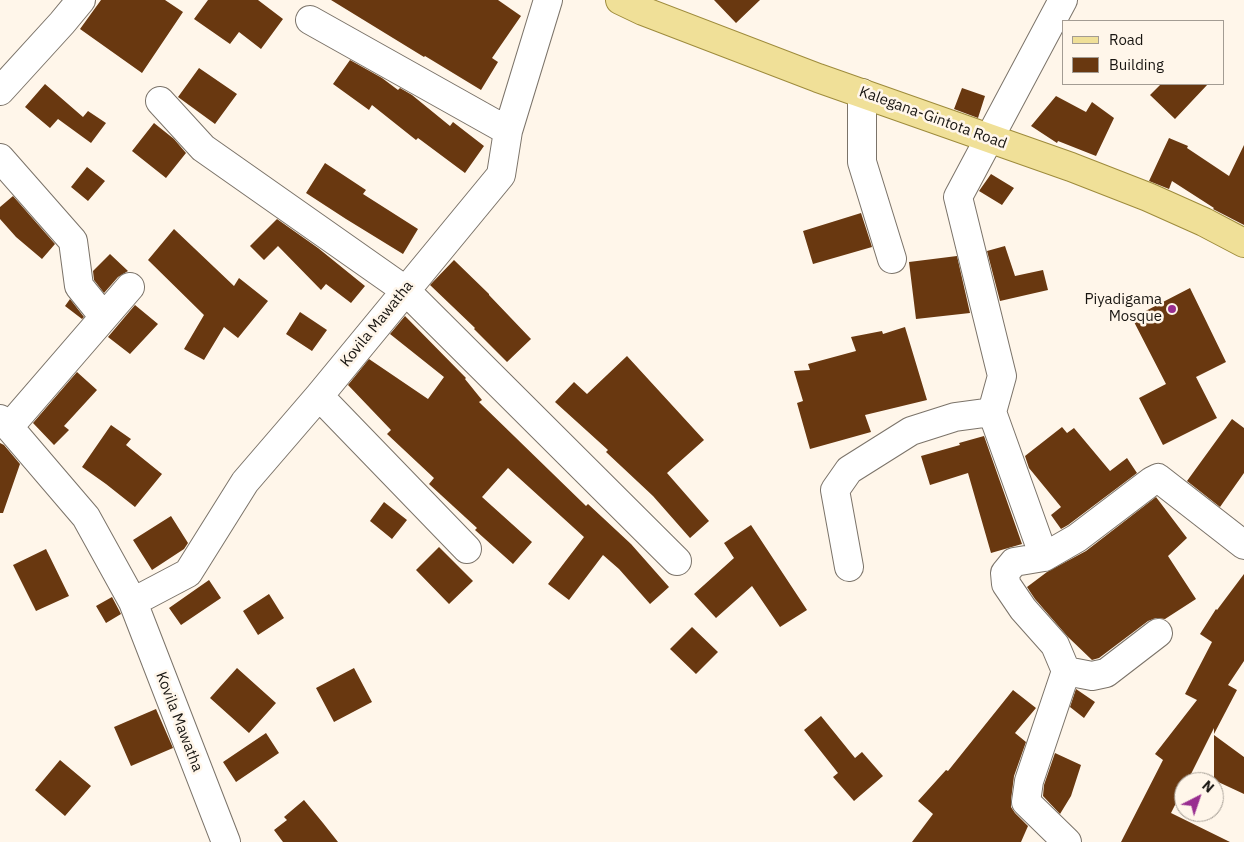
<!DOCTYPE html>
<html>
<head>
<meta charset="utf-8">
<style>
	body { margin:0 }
	#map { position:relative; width:1244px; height:842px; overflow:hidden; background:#fff6ea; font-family:"IBM Plex Sans",sans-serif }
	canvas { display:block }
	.legend { position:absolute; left:1062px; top:20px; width:162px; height:65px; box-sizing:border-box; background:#fff6ea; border:1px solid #a39c93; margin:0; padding:6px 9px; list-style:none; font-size:15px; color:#181511 }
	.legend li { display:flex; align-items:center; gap:10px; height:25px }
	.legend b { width:25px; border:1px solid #a39c93 }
	.north { position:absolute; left:1174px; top:772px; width:50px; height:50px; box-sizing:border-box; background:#fff6ea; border:1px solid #a39c93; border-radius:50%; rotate:41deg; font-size:14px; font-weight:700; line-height:20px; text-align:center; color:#181511 }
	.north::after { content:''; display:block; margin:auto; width:18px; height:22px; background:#982e90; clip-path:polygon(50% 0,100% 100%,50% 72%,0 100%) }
</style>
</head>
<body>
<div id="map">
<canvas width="1244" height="842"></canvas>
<ul class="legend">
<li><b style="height:6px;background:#f0e098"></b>Road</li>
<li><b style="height:14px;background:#693810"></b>Building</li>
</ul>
<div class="north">N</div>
</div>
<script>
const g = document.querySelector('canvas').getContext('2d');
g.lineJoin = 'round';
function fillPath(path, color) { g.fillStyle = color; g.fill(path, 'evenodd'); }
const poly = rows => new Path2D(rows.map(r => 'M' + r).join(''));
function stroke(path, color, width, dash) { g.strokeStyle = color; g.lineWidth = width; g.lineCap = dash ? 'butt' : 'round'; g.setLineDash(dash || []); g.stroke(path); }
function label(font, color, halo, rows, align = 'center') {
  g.font = font + ' "IBM Plex Sans",sans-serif'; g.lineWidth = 5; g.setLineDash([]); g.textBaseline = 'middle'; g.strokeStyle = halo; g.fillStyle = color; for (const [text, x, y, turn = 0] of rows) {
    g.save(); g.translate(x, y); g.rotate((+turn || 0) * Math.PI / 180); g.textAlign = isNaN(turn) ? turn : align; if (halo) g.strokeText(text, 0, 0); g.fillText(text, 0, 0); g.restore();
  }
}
fillPath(poly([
	[101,0,165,0,183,12,142,73,80,29],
	[208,0,258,0,283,19,261,49,239,32,230,44,194,19],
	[331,0,498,0,521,16,492,58,498,62,481,90,425,56,424,57],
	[714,0,760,0,736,23],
	[350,60,382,78,398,90,400,88,412,95,450,126,453,122,484,146,465,173,418,138,416,140,372,105,369,110,333,84],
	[199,68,237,94,215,124,178,97],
	[45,84,83,117,88,111,106,123,91,143,58,119,50,128,25,107],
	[1161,84,1208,84,1175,119,1150,95],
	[962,88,985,96,978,118,954,109],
	[1056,96,1086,112,1092,102,1114,118,1096,156,1058,141,1057,143,1031,126],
	[154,123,174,139,186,153,166,178,132,151],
	[1169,138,1188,146,1187,148,1229,176,1244,145,1244,225,1213,209,1214,208,1172,181,1169,189,1149,181],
	[325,163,366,190,363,194,418,229,403,254,346,219,306,193],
	[87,167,105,181,88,201,71,187],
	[991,174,1014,188,1002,205,979,191],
	[13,196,55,244,42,259,16,237,0,219,0,207],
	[861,213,872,247,813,264,803,231],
	[277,219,318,248,365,286,351,303,326,284,321,290,278,246,264,260,250,246],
	[174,229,234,286,239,278,268,301,238,338,224,327,204,360,184,349,204,315,148,260],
	[1005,246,1015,276,1043,270,1048,290,1000,301,987,251],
	[110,254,128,271,118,277,104,293,94,280,93,271],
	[957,256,970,313,916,319,909,262],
	[454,260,489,294,489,295,531,339,507,362,474,329,475,328,430,285],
	[1190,288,1226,362,1196,377,1217,418,1163,445,1139,398,1166,384,1132,318],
	[70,299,84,317,82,319,65,306],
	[135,305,158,324,130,354,108,337],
	[300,312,327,330,312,351,286,334],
	[405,316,466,378,465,379,482,400,479,402,586,506,588,504,631,544,669,587,650,604,619,569,603,555,569,600,548,584,584,537,508,468,482,497,532,542,513,564,475,530,477,528,429,484,434,478,387,434,391,430,348,385,369,359,428,399,444,377,390,334],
	[905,327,927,400,865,415,871,432,810,449,797,403,803,401,794,371,810,370,808,364,856,351,851,337,882,331,883,334],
	[627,356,704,440,667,473,709,521,690,538,653,496,606,452,608,450,555,402,574,382,587,394],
	[77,372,97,390,64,426,69,430,54,445,33,423],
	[1232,419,1244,428,1244,473,1220,507,1187,481],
	[111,425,131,439,126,445,162,474,135,507,106,484,82,467],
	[1062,427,1067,433,1074,428,1110,471,1127,458,1137,473,1068,525,1061,529,1051,515,1061,507,1029,468,1025,456],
	[984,436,1022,544,991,553,968,473,930,485,921,456,960,445,959,443],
	[0,443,4,445,20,464,3,513,0,513],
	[1156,497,1187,538,1168,556,1196,599,1165,619,1156,618,1148,621,1099,658,1092,660,1068,637,1035,599,1027,587,1047,572,1086,551],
	[384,502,407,520,392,539,370,521],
	[171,516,188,543,184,549,152,570,133,540],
	[751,525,807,610,780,627,752,586,716,618,694,594,734,558,724,543],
	[439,547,473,581,449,604,416,570],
	[46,549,69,596,36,611,13,565],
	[1244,574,1244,661,1228,685,1237,690,1214,734,1214,728,1187,782,1184,782,1184,787,1171,813,1230,842,1121,842,1163,760,1155,754,1197,700,1185,694,1212,642,1200,634,1216,609,1217,610],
	[209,580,221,598,181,625,169,608],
	[269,594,284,618,258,635,243,611],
	[112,597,121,614,106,623,96,606],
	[692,627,718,652,696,674,670,649],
	[237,668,276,703,249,733,210,698],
	[354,668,372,702,334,722,316,688],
	[1076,689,1095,702,1084,718,1070,707],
	[1013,690,1036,708,1015,733,1026,742,1014,776,1011,800,1011,807,1015,813,1028,826,1021,842,912,842,933,814,918,801,946,770,948,771],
	[156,709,173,748,131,766,114,727],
	[821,716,855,758,862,752,883,776,854,801,833,777,838,773,804,730],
	[266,733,279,753,236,782,223,762],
	[1214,735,1244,757,1244,794,1214,780],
	[1055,753,1081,765,1071,796,1060,814,1043,796,1044,785],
	[60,760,91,786,65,816,35,790],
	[304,800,323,823,338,842,283,842,274,830,287,820,284,817]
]), '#693810');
const minor = poly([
	[1063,0,958,197,1002,376,992,412,1044,557,1014,562,1005,573,1006,584,1023,609,1055,645,1066,671],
	[310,20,508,131],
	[0,91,62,23,81,0],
	[862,93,862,162,892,259],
	[160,101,203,148,405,290,677,561],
	[0,158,73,241,79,286,104,317],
	[319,396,467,549],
	[0,419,9,427,86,517,133,602,226,842],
	[9,427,130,287],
	[1044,557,1077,538,1152,481,1158,478,1244,545],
	[849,567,835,490,849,470,911,431,955,417,992,412],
	[133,602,188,573,245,482,319,396,501,175,508,131,548,0],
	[1067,842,1026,802,1029,781,1066,671,1092,676,1106,673,1158,633]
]);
const major = poly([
	[620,0,643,11,818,78,1071,167,1148,197,1204,222,1244,243]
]);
stroke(minor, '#7b7369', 30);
stroke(major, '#9e8b3c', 30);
stroke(minor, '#fff', 28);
stroke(major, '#f0e098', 28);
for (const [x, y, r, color] of [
	[1172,309,5,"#982e90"]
]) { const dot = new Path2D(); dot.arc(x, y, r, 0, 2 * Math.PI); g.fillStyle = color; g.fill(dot); stroke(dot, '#fff6ea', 2); }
label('15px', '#181511', '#fff6ea', [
	["Kalegana-Gintota Road",933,118,20],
	["Kovila Mawatha",377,324,-51],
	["Kovila Mawatha",179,722,69]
]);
label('15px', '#181511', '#fff6ea', [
	["Piyadigama",1162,300],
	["Mosque",1162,317]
], 'right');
</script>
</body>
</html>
